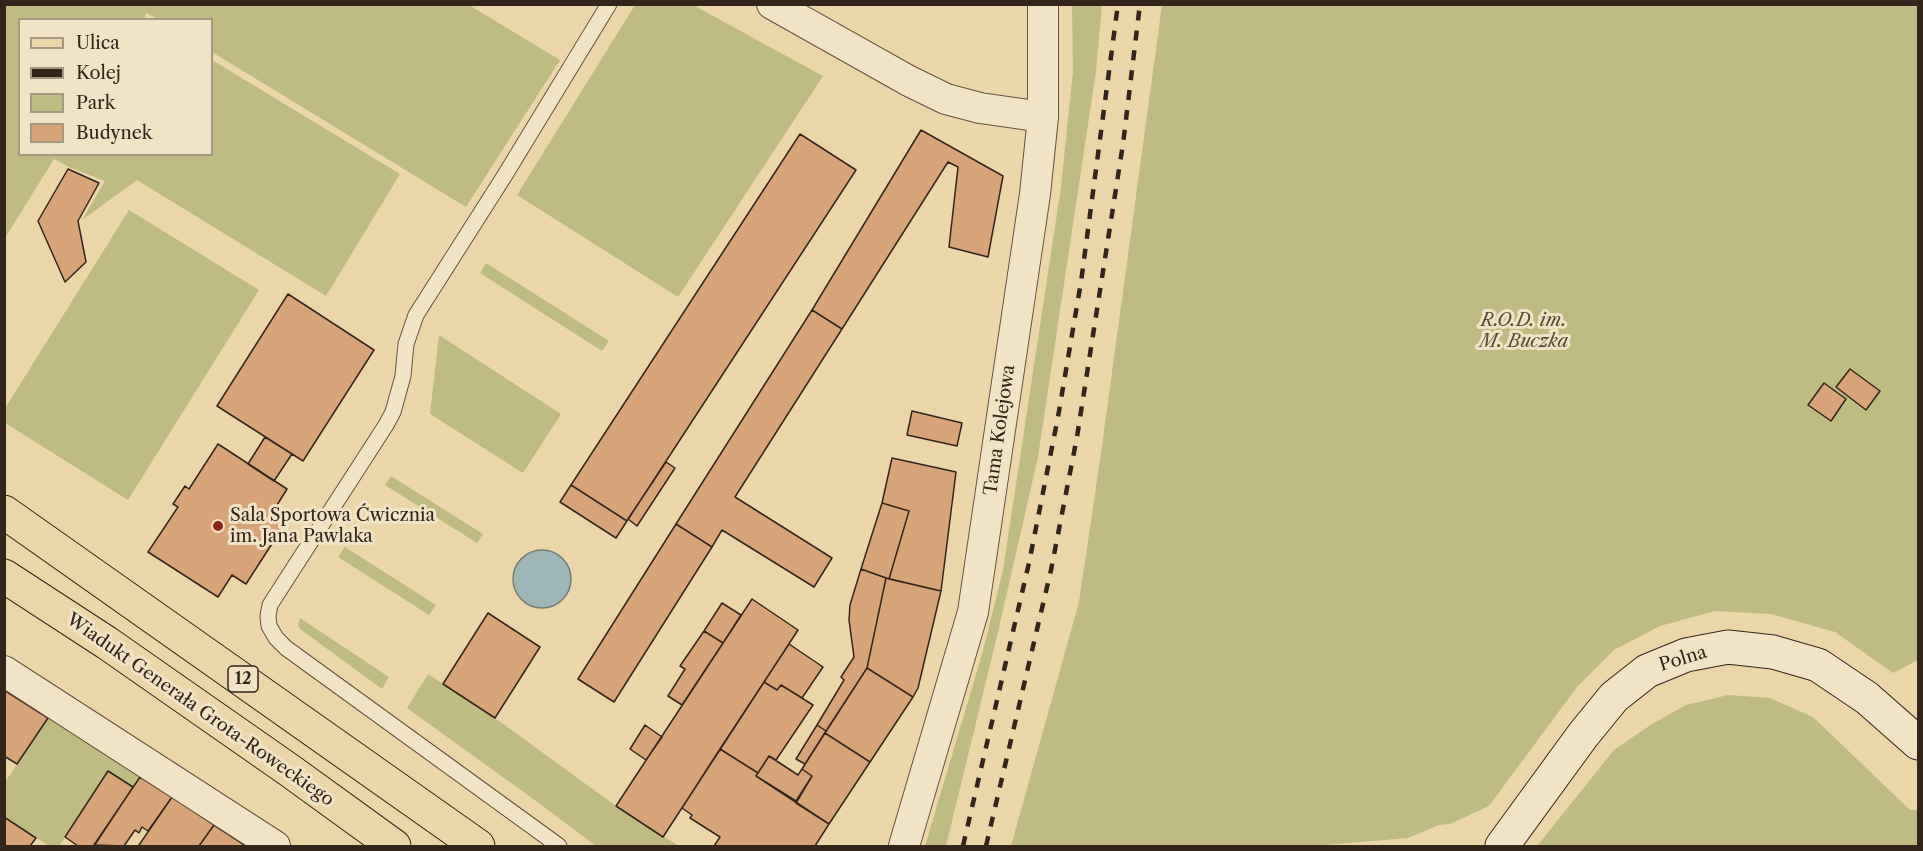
<!DOCTYPE html>
<html>
<head>
<meta charset="utf-8">
<style>
	body { margin:0 }
	#map { position:relative; width:1923px; height:851px; overflow:hidden; background:#ead6a8; font-family:"Libre Caslon Text",serif }
	canvas { display:block }
	.frame { position:absolute; inset:0; border:6px solid #34251c; pointer-events:none }
	.legend { position:absolute; left:18px; top:18px; width:195px; height:138px; box-sizing:border-box; background:#f1e4c6; border:2px solid #a59882; margin:0; padding:8px 10px; list-style:none; font-size:18px; color:#34251c }
	.legend li { display:flex; align-items:center; gap:12px; height:30px }
	.legend b { width:30px; border:2px solid #a59882 }
</style>
</head>
<body>
<div id="map">
<canvas width="1923" height="851"></canvas>
<div class="frame"></div>
<ul class="legend">
<li><b style="height:8px;background:#ead6a8"></b>Ulica</li>
<li><b style="height:8px;background:#34251c"></b>Kolej</li>
<li><b style="height:16px;background:#bebc83"></b>Park</li>
<li><b style="height:16px;background:#d7a379"></b>Budynek</li>
</ul>
</div>
<script>
const g = document.querySelector('canvas').getContext('2d');
g.lineJoin = 'round';
function fillPath(path, color) { g.fillStyle = color; g.fill(path, 'evenodd'); }
const poly = rows => new Path2D(rows.map(r => 'M' + r).join(''));
function stroke(path, color, width, dash) { g.strokeStyle = color; g.lineWidth = width; g.lineCap = dash ? 'butt' : 'round'; g.setLineDash(dash || []); g.stroke(path); }
function label(font, color, halo, rows, align = 'center') {
  g.font = font + ' "Libre Caslon Text",serif'; g.lineWidth = 6; g.setLineDash([]); g.textBaseline = 'middle'; g.strokeStyle = halo; g.fillStyle = color; for (const [text, x, y, turn = 0] of rows) {
    g.save(); g.translate(x, y); g.rotate((+turn || 0) * Math.PI / 180); g.textAlign = isNaN(turn) ? turn : align; if (halo) g.strokeText(text, 0, 0); g.fillText(text, 0, 0); g.restore();
  }
}
fillPath(poly([
	[5,4,469,5,560,60,466,207,212,52,212,20,158,19,146,13,144,19,20,20,20,154,212,154,212,60,400,174,326,296,137,180,82,220,105,181,69,167,54,159,5,238],
	[635,5,693,5,823,76,678,297,517,195],
	[1072,5,1102,5,1096,71,1038,457,998,632,946,846,925,846,983,651,1003,570,1061,187,1073,71],
	[1162,5,1918,5,1918,660,1893,673,1835,632,1771,614,1715,611,1660,626,1614,650,1577,687,1489,806,1450,824,1439,825,1408,838,1314,846,1011,846,1079,602,1101,453],
	[129,210,259,290,128,500,5,423,4,410],
	[486,263,609,341,602,351,480,273],
	[439,335,561,414,523,473,430,414],
	[391,476,483,534,477,543,385,485],
	[345,547,436,605,429,615,338,557],
	[300,618,389,677,382,689,300,629,298,625],
	[428,674,495,718,616,806,679,846,596,846,536,801,407,708],
	[1728,695,1770,698,1813,717,1910,810,1918,810,1918,846,1537,846,1614,750,1652,724,1686,705],
	[48,718,140,777,133,787,108,771,59,846,49,846,5,817,5,782]
]), '#bebc83');
const water = poly([
	'513 579a29 29 0 1 1 58 0a29 29 0 1 1-58 0Z'
]);
fillPath(water, '#9eb6b5');
stroke(water, '#747c78', 1.5);
const building = poly([
	[921,130,1003,176,988,257,949,247,958,167,948,162,842,329,812,310,921,130],
	[800,134,856,170,627,521,571,485,800,134],
	[68,169,99,183,78,221,86,262,65,282,38,221,68,169],
	[288,294,374,350,303,461,217,406,288,294],
	[812,310,842,329,735,497,832,558,814,587,722,530,712,547,676,524,812,310],
	[1850,369,1880,391,1866,410,1836,387,1850,369],
	[1824,383,1846,399,1831,421,1808,405,1824,383],
	[912,411,962,423,957,446,907,435,912,411],
	[265,437,292,454,274,481,248,464,265,437],
	[218,444,287,489,274,510,288,519,246,584,232,575,218,597,148,552,178,507,173,504,185,486,189,489,218,444],
	[892,458,956,472,941,591,889,579,909,511,882,503,892,458],
	[666,462,675,468,637,526,628,519,666,462],
	[571,485,627,521,616,538,560,502,571,485],
	[882,503,909,511,889,579,861,569,882,503],
	[676,524,712,547,614,702,578,679,676,524],
	[861,569,886,578,867,668,826,731,817,725,844,680,841,677,854,657,849,620,850,605,861,569],
	[886,578,941,591,918,688,913,697,867,668,886,578],
	[752,599,798,630,663,837,616,806,752,599],
	[722,603,741,615,723,643,704,631,722,603],
	[488,613,540,647,495,718,443,684,488,613],
	[704,631,723,643,682,705,668,696,685,669,680,666,704,631],
	[789,644,823,667,802,698,781,685,777,690,764,682,789,644],
	[867,668,913,697,870,762,825,733,867,668],
	[764,682,777,690,781,685,813,705,776,760,769,756,758,773,720,749,764,682],
	[4,690,48,718,17,764,4,756,4,690],
	[645,725,662,737,646,760,630,749,645,725],
	[817,725,826,731,805,764,796,759,817,725],
	[825,733,870,762,829,824,796,803,812,776,802,769,825,733],
	[720,749,758,773,756,776,829,824,815,846,714,846,720,837,690,818,692,815,682,808,720,749],
	[769,756,798,775,802,769,812,776,796,801,756,776,769,756],
	[108,771,133,787,94,846,78,846,65,837,108,771],
	[140,777,172,797,148,831,142,827,139,833,135,830,124,846,94,845,140,777],
	[172,797,214,825,199,846,142,846,139,845,172,797],
	[4,817,36,838,30,846,4,846,4,817],
	[214,825,246,846,199,846,214,825]
]);
fillPath(building, '#d7a379');
stroke(building, '#34251c', 1.5);
const lane = poly([
	[559,846,286,648,276,638,269,626,268,616,270,605,277,594,386,425,393,412,403,376,406,344,416,315,505,175,609,4]
]);
const street = poly([
	[772,4,909,81,946,99,980,108,1043,117],
	[4,671,275,846],
	[904,846,973,612,1035,194,1043,117,1043,4]
]);
const secondary = poly([
	[1502,846,1583,735,1614,697,1647,671,1686,655,1728,647,1773,652,1818,665,1867,698,1918,743]
]);
const primary = poly([
	[4,512,478,846],
	[4,576,107,643,289,770,394,846]
]);
stroke(lane, '#62513f', 17);
stroke(street, '#62513f', 32);
stroke(secondary, '#34251c', 35);
stroke(primary, '#34251c', 35);
stroke(lane, '#f1e4c6', 15);
stroke(street, '#f1e4c6', 30);
stroke(secondary, '#f1e4c6', 33);
stroke(primary, '#ead6a8', 33);
stroke(poly([
	[963,846,1029,563,1058,417,1081,282,1118,4],
	[986,846,1051,570,1077,437,1123,144,1140,4]
]), '#34251c', 4.5, [10, 10]);
for (const [x, y, r, color] of [
	[218,526,6,"#8f2418"]
]) { const dot = new Path2D(); dot.arc(x, y, r, 0, 2 * Math.PI); g.fillStyle = color; g.fill(dot); stroke(dot, '#f1e4c6', 2); }
for (const [x, y, w] of [
	[243,679,30]
]) { const box = new Path2D(); box.roundRect(x - w / 2, y - 13, w, 26, 4.5); g.fillStyle = '#f1e4c6'; g.fill(box); stroke(box, '#34251c', 1.5); }
label('bold 16px', '#34251c', null, [
	["12",243,679]
]);
label('italic 18px', '#564b36', '#f1e4c6', [
	["R.O.D. im.",1524,321],
	["M. Buczka",1524,342]
]);
label('18px', '#34251c', '#f1e4c6', [
	["Tama Kolejowa",1000,430,-82],
	["Polna",1683,659,-17],
	["Wiadukt Generała Grota-Roweckiego",200,710,35]
]);
label('18px', '#34251c', '#f1e4c6', [
	["Sala Sportowa Ćwicznia",230,516],
	["im. Jana Pawlaka",230,537]
], 'left');
</script>
</body>
</html>
